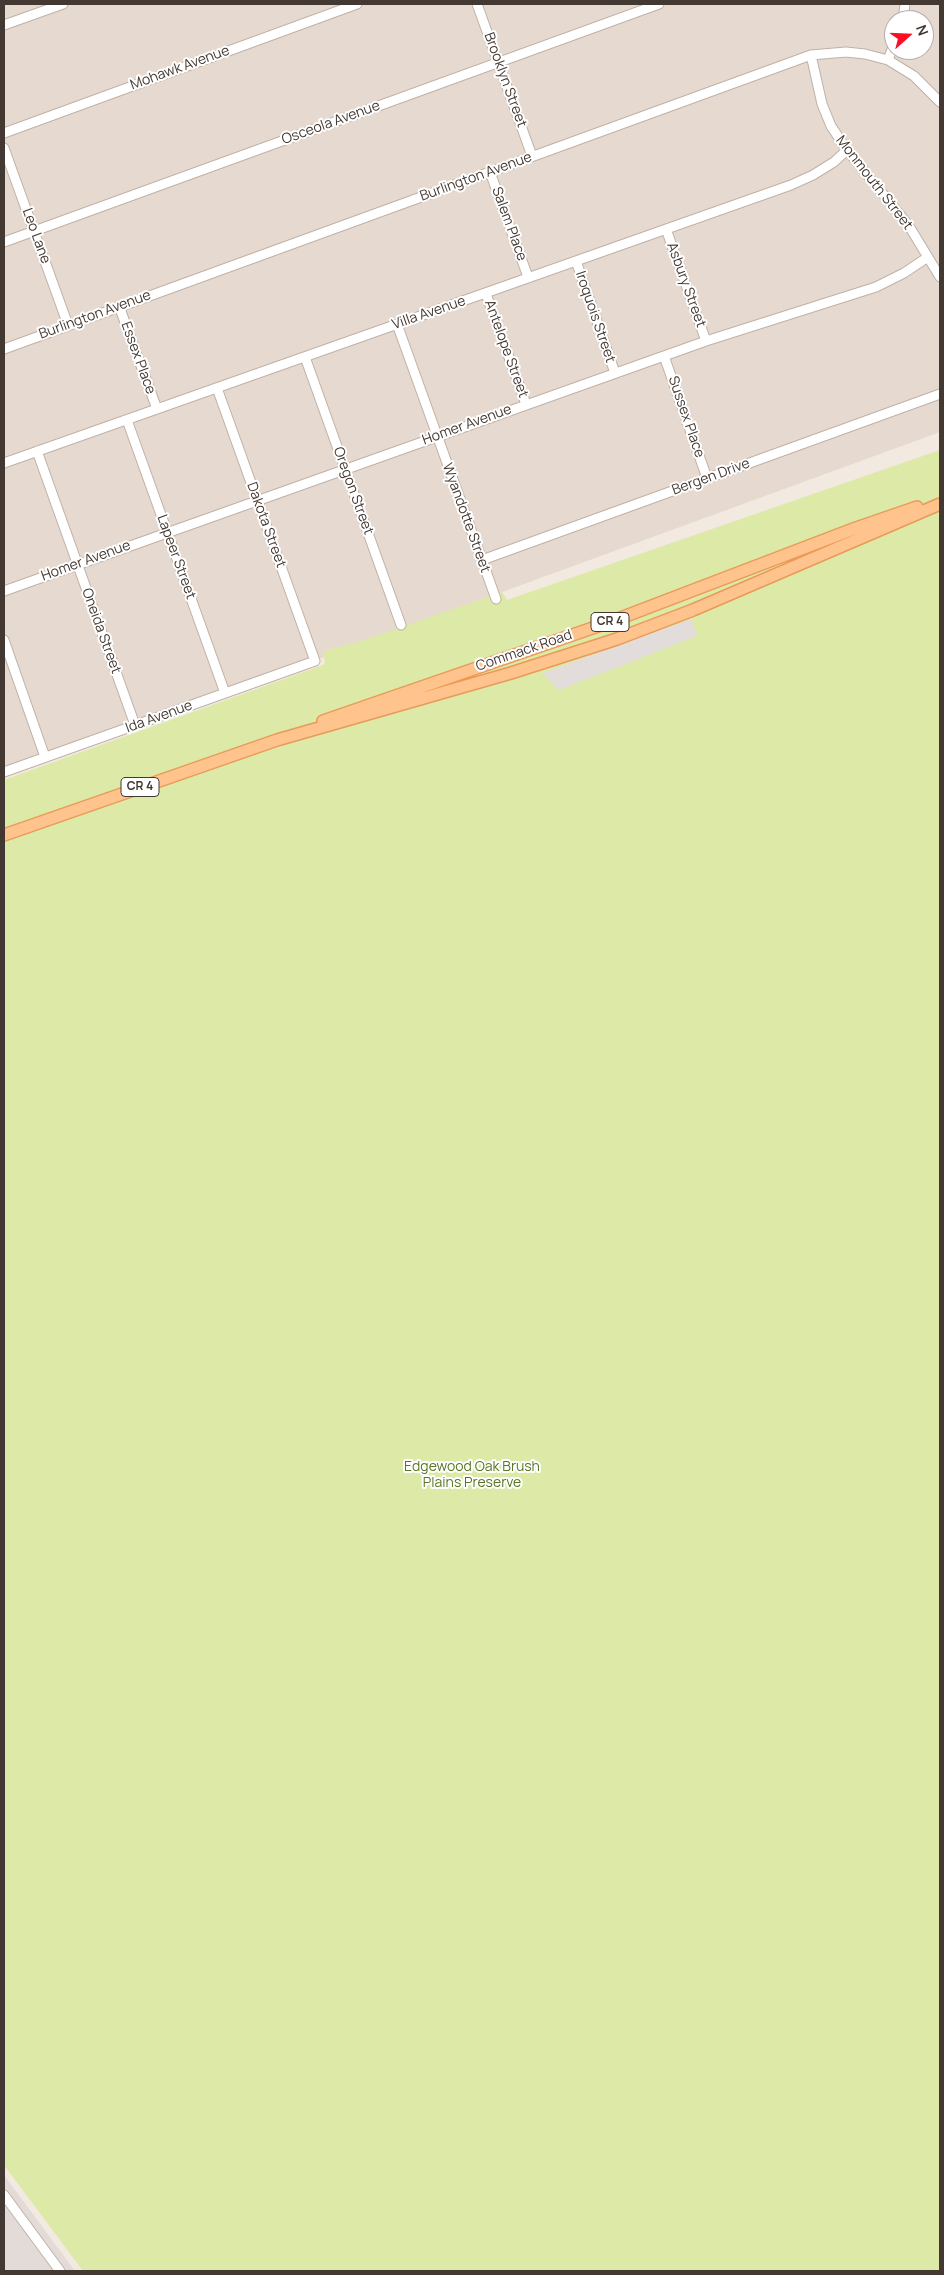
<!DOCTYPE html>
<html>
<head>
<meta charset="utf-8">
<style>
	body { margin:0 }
	#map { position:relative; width:944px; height:2275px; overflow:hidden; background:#f2e9e1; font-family:Manrope,sans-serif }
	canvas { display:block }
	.frame { position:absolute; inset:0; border:5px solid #433832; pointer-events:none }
	.north { position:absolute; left:884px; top:10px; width:50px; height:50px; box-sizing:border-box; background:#fff; border:1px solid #b4afad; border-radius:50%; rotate:70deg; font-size:14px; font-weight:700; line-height:20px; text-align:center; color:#433832 }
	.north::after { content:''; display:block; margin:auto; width:18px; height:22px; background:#ff0b22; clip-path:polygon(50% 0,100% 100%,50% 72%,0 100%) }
</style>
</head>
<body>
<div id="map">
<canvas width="944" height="2275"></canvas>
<div class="frame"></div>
<div class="north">N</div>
</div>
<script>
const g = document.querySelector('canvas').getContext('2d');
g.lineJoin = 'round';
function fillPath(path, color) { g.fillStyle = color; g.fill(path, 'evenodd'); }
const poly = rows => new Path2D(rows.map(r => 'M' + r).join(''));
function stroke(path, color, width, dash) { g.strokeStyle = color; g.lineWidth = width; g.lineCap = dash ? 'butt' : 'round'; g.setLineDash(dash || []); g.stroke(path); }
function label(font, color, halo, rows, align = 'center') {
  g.font = font + ' Manrope,sans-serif'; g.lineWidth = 4; g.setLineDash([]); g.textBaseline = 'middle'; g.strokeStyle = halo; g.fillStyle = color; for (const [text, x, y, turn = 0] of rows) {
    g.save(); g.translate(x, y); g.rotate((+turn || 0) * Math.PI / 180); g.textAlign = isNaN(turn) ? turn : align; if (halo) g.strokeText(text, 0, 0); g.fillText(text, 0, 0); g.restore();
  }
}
fillPath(poly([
	[4,4,940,4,940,432,4,774],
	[894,20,924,20,924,50,894,50]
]), '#e6d9cf');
fillPath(poly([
	[4,2175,75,2271,4,2271]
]), '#e3dbd7');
fillPath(poly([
	[940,450,940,2271,83,2271,4,2165,4,780,315,668,325,664,323,651,358,642,502,592,507,600]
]), '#dce9a7');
fillPath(poly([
	[691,619,697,636,559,690,543,673]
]), '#e2dddb');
const minor = poly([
	[477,4,532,156],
	[903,20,905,4],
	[4,25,63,4],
	[811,55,822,104,831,126,847,150,909,226,940,277],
	[888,60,894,44],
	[4,133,357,4],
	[4,148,68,325],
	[490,172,528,277],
	[666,229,706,341],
	[4,242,659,4],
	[576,261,615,373],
	[486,294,526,404],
	[119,306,157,409],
	[397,324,496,599],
	[4,349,811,55,846,52,865,54,888,60,914,76,940,102],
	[664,356,707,478],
	[305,357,401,625],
	[127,420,225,693],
	[37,451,135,725],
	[4,463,791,185,813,175,834,162,847,150],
	[482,560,940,394],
	[4,591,706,341,876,287,904,273,928,257],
	[4,640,45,757],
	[4,772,315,661,217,388],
	[4,2195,60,2271]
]);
const major = poly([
	[323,721,610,622,856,528,917,507],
	[4,835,277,740,511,673,617,639,693,610,940,504]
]);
stroke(minor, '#c0b1a7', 11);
stroke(major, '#ea9a58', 14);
stroke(minor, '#fff', 9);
stroke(major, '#ffc38d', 11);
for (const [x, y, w] of [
	[610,622,38],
	[140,787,38]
]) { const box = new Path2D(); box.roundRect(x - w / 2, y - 9.5, w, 19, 4); g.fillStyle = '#fff'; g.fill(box); stroke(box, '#433832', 1); }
label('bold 12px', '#433832', null, [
	["CR 4",610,622],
	["CR 4",140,787]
]);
label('14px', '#433832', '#fff', [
	["Mohawk Avenue",180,68,-20],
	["Brooklyn Street",505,80,70],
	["Osceola Avenue",331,123,-20],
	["Burlington Avenue",476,177,-20],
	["Monmouth Street",874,183,52],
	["Salem Place",509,224,70],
	["Leo Lane",36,236,70],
	["Asbury Street",686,285,70],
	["Villa Avenue",429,313,-19],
	["Burlington Avenue",95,315,-20],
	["Iroquois Street",595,317,71],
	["Antelope Street",506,349,70],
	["Essex Place",138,358,70],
	["Sussex Place",686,417,71],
	["Homer Avenue",467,425,-20],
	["Bergen Drive",711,477,-20],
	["Oregon Street",353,491,70],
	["Wyandotte Street",466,518,70],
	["Dakota Street",266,525,70],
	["Lapeer Street",176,557,70],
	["Homer Avenue",86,561,-20],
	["Oneida Street",101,631,70],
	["Commack Road",524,651,-19],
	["Ida Avenue",159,717,-20]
]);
label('14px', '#587723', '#fff', [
	["Edgewood Oak Brush",472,1467],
	["Plains Preserve",472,1483]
]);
</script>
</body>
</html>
